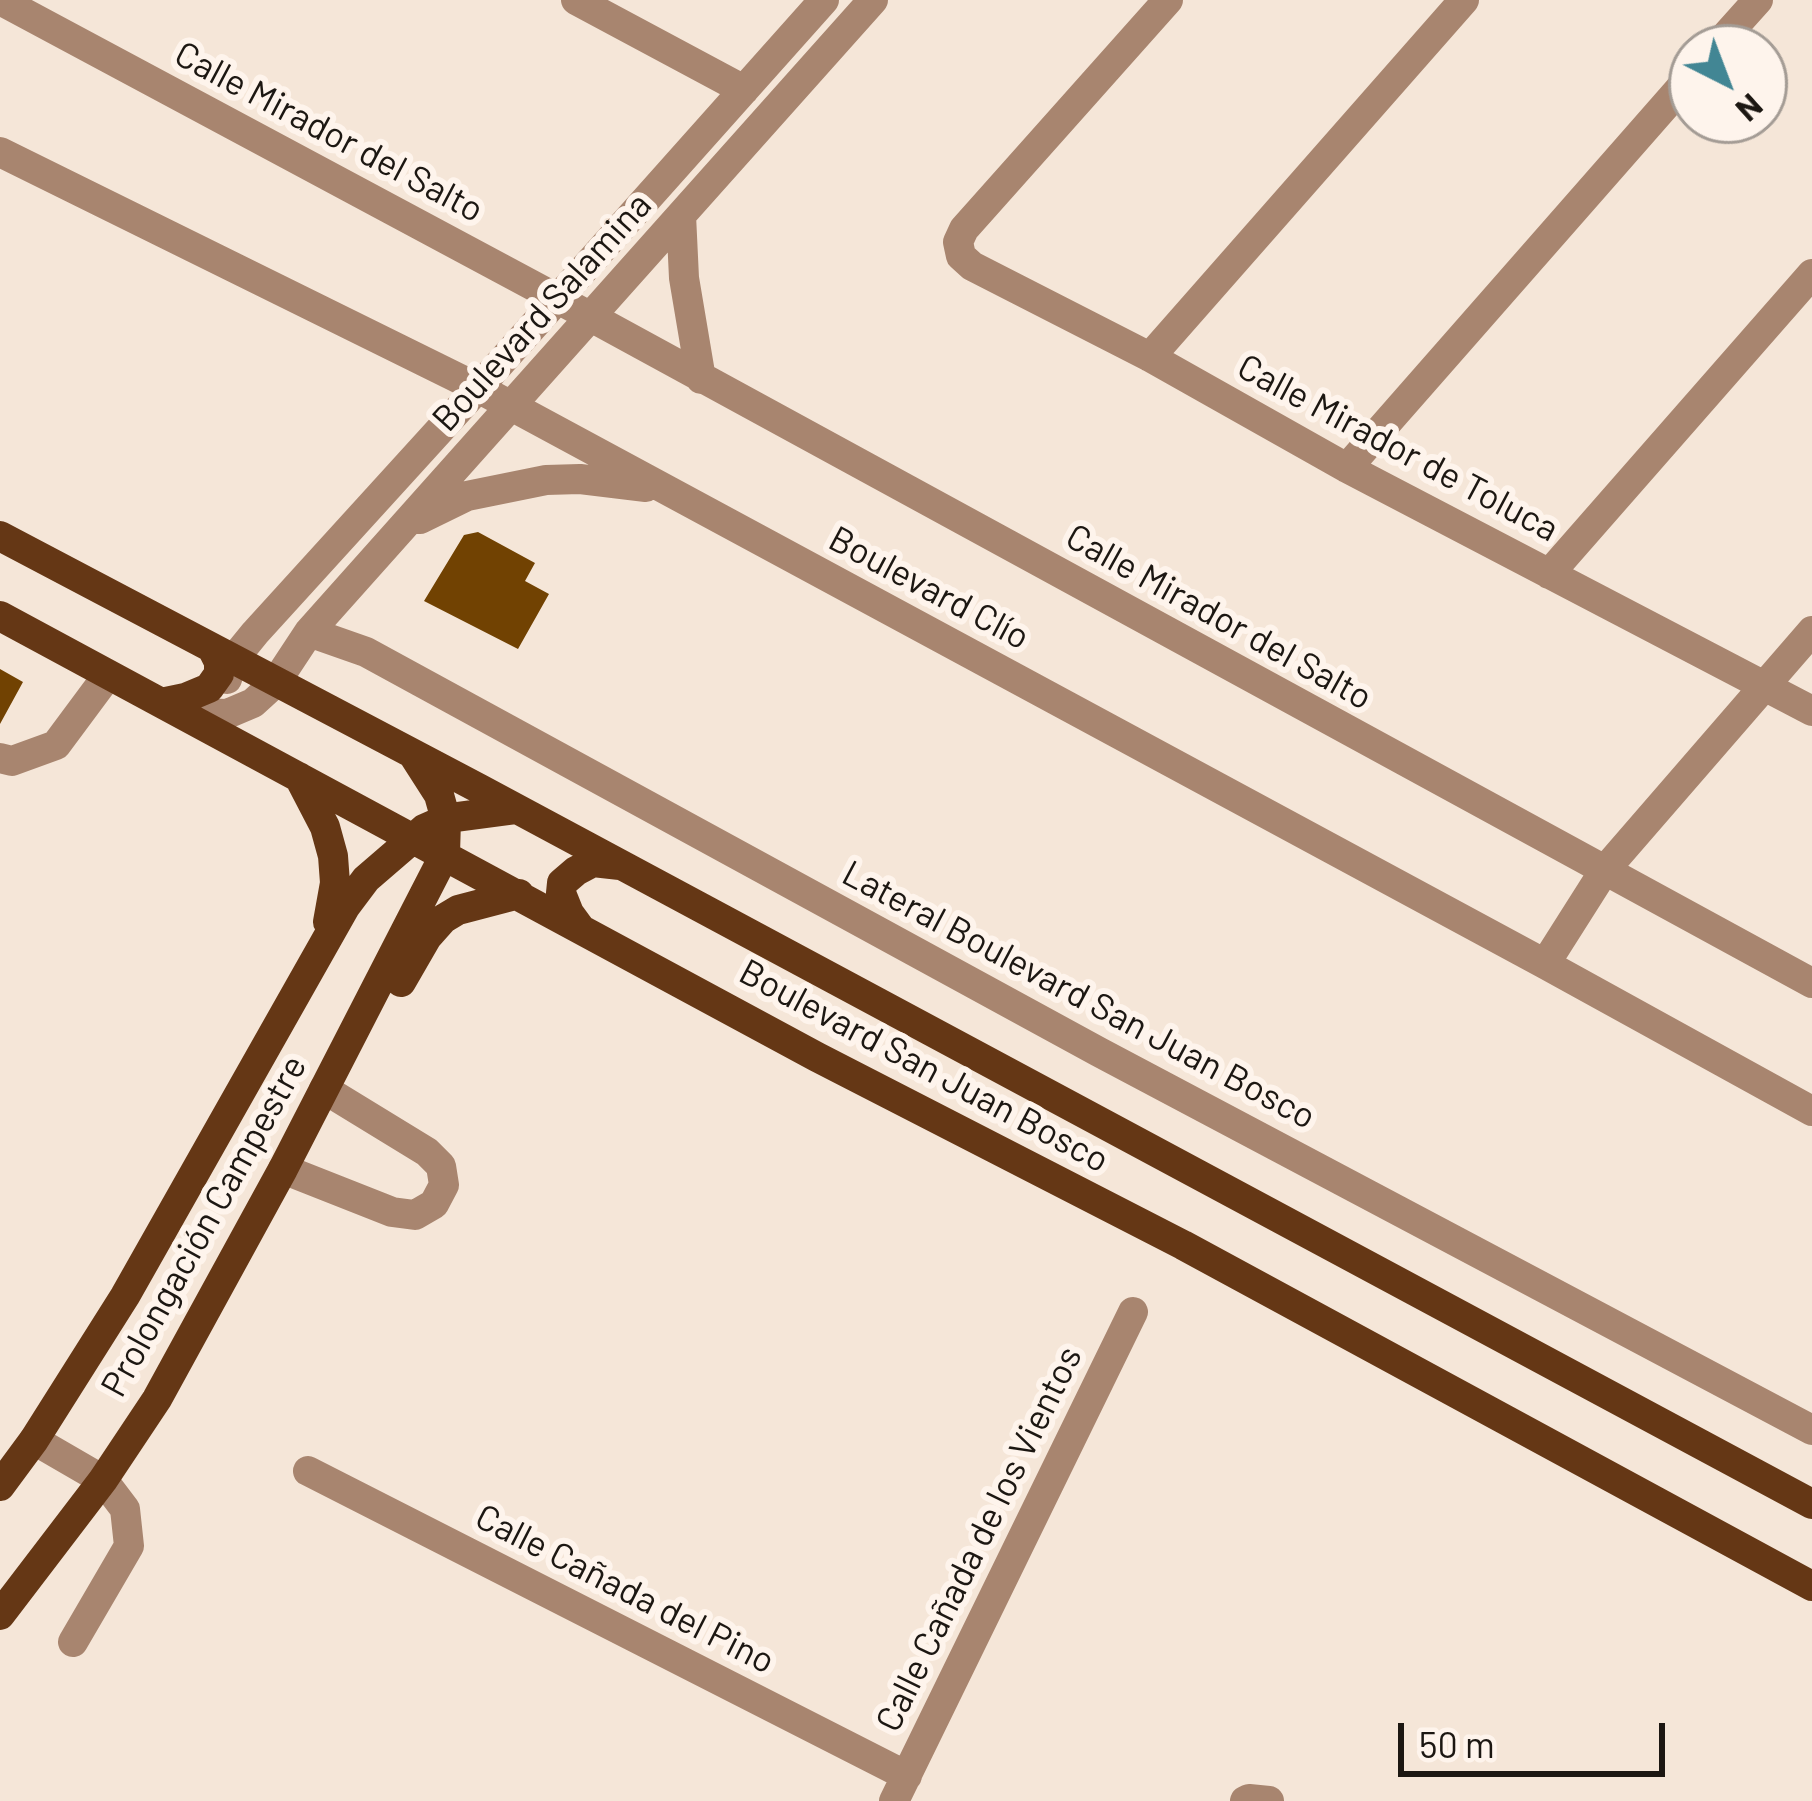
<!DOCTYPE html>
<html>
<head>
<meta charset="utf-8">
<style>
	body { margin:0 }
	#map { position:relative; width:1812px; height:1801px; overflow:hidden; background:#f5e6d8; font-family:Barlow,sans-serif }
	canvas { display:block }
	.north { position:absolute; left:1668px; top:24px; width:120px; height:120px; box-sizing:border-box; background:#fef4ec; border:3px solid #a49c95; border-radius:50%; rotate:138deg; font-size:33px; font-weight:700; line-height:48px; text-align:center; color:#1c1712 }
	.north::after { content:''; display:block; margin:auto; width:42px; height:54px; background:#428694; clip-path:polygon(50% 0,100% 100%,50% 72%,0 100%) }
	.scale { position:absolute; left:1398px; top:1723px; width:267px; height:54px; box-sizing:border-box; border:6px solid #1c1712; border-top:0; padding-left:15px; font-size:36px; line-height:42px; white-space:nowrap; color:#1c1712; -webkit-text-stroke:9px #fef4ec; paint-order:stroke }
</style>
</head>
<body>
<div id="map">
<canvas width="1812" height="1801"></canvas>
<div class="north">N</div>
<div class="scale">50 m</div>
</div>
<script>
const g = document.querySelector('canvas').getContext('2d');
g.lineJoin = 'round';
function fillPath(path, color) { g.fillStyle = color; g.fill(path, 'evenodd'); }
const poly = rows => new Path2D(rows.map(r => 'M' + r).join(''));
function stroke(path, color, width, dash) { g.strokeStyle = color; g.lineWidth = width; g.lineCap = dash ? 'butt' : 'round'; g.setLineDash(dash || []); g.stroke(path); }
function label(font, color, halo, rows, align = 'center') {
  g.font = font + ' Barlow,sans-serif'; g.lineWidth = 12; g.setLineDash([]); g.textBaseline = 'middle'; g.strokeStyle = halo; g.fillStyle = color; for (const [text, x, y, turn = 0] of rows) {
    g.save(); g.translate(x, y); g.rotate((+turn || 0) * Math.PI / 180); g.textAlign = isNaN(turn) ? turn : align; if (halo) g.strokeText(text, 0, 0); g.fillText(text, 0, 0); g.restore();
  }
}
fillPath(poly([
	[478,532,535,563,525,581,549,594,518,649,424,601,464,535],
	[0,669,23,682,0,724]
]), '#714202');
stroke(poly([
	[0,0,558,299,1812,983],
	[576,0,744,90],
	[1168,0,964,229,958,242,961,256,972,266,1150,357,1347,468,1812,711],
	[1715,48,1758,0],
	[0,152,478,388,1545,964,1812,1111],
	[681,215,684,278,701,379],
	[1150,357,1464,0],
	[1347,468,1692,75],
	[420,519,467,496,546,480,580,479,646,487],
	[1549,574,1812,274],
	[309,632,366,652,1099,1052,1812,1430],
	[227,679,233,660,255,633,478,388,824,0],
	[173,706,198,713,227,714,253,703,276,682,309,632,873,0],
	[0,758,12,761,56,745,108,675],
	[1545,964,1604,871,1812,631],
	[283,1169,392,1212,415,1215,434,1204,444,1185,441,1166,427,1152,324,1089],
	[34,1440,103,1480,125,1509,129,1546,73,1642],
	[308,1471,907,1776],
	[894,1801,1133,1312],
	[1245,1801,1249,1799,1269,1801]
]), '#a8856f', 30);
stroke(poly([
	[0,536,480,789,1812,1504],
	[0,616,817,1057,1183,1245,1812,1586],
	[161,703,185,698,209,688,219,674,219,662,212,648],
	[299,777,325,827,333,856,335,883,328,922],
	[580,928,569,913,561,893,562,883,576,871,593,862,620,865],
	[401,982,427,937,443,919,458,910,519,894],
	[0,1486,34,1440,125,1296,345,907,366,879,424,829,449,818,517,809],
	[0,1615,103,1480,157,1399,283,1169,445,854,446,820,439,795,414,756]
]), '#653715', 30);
label('36px', '#1c1712', '#fef4ec', [
	["Calle Mirador del Salto",329,132,28],
	["Boulevard Salamina",542,312,-48],
	["Calle Mirador de Toluca",1398,448,28],
	["Boulevard Clío",929,588,28],
	["Calle Mirador del Salto",1219,617,29],
	["Lateral Boulevard San Juan Bosco",1079,995,28],
	["Boulevard San Juan Bosco",924,1066,28],
	["Prolongación Campestre",204,1226,-61],
	["Calle Cañada de los Vientos",979,1539,-64],
	["Calle Cañada del Pino",625,1589,27]
]);
</script>
</body>
</html>
